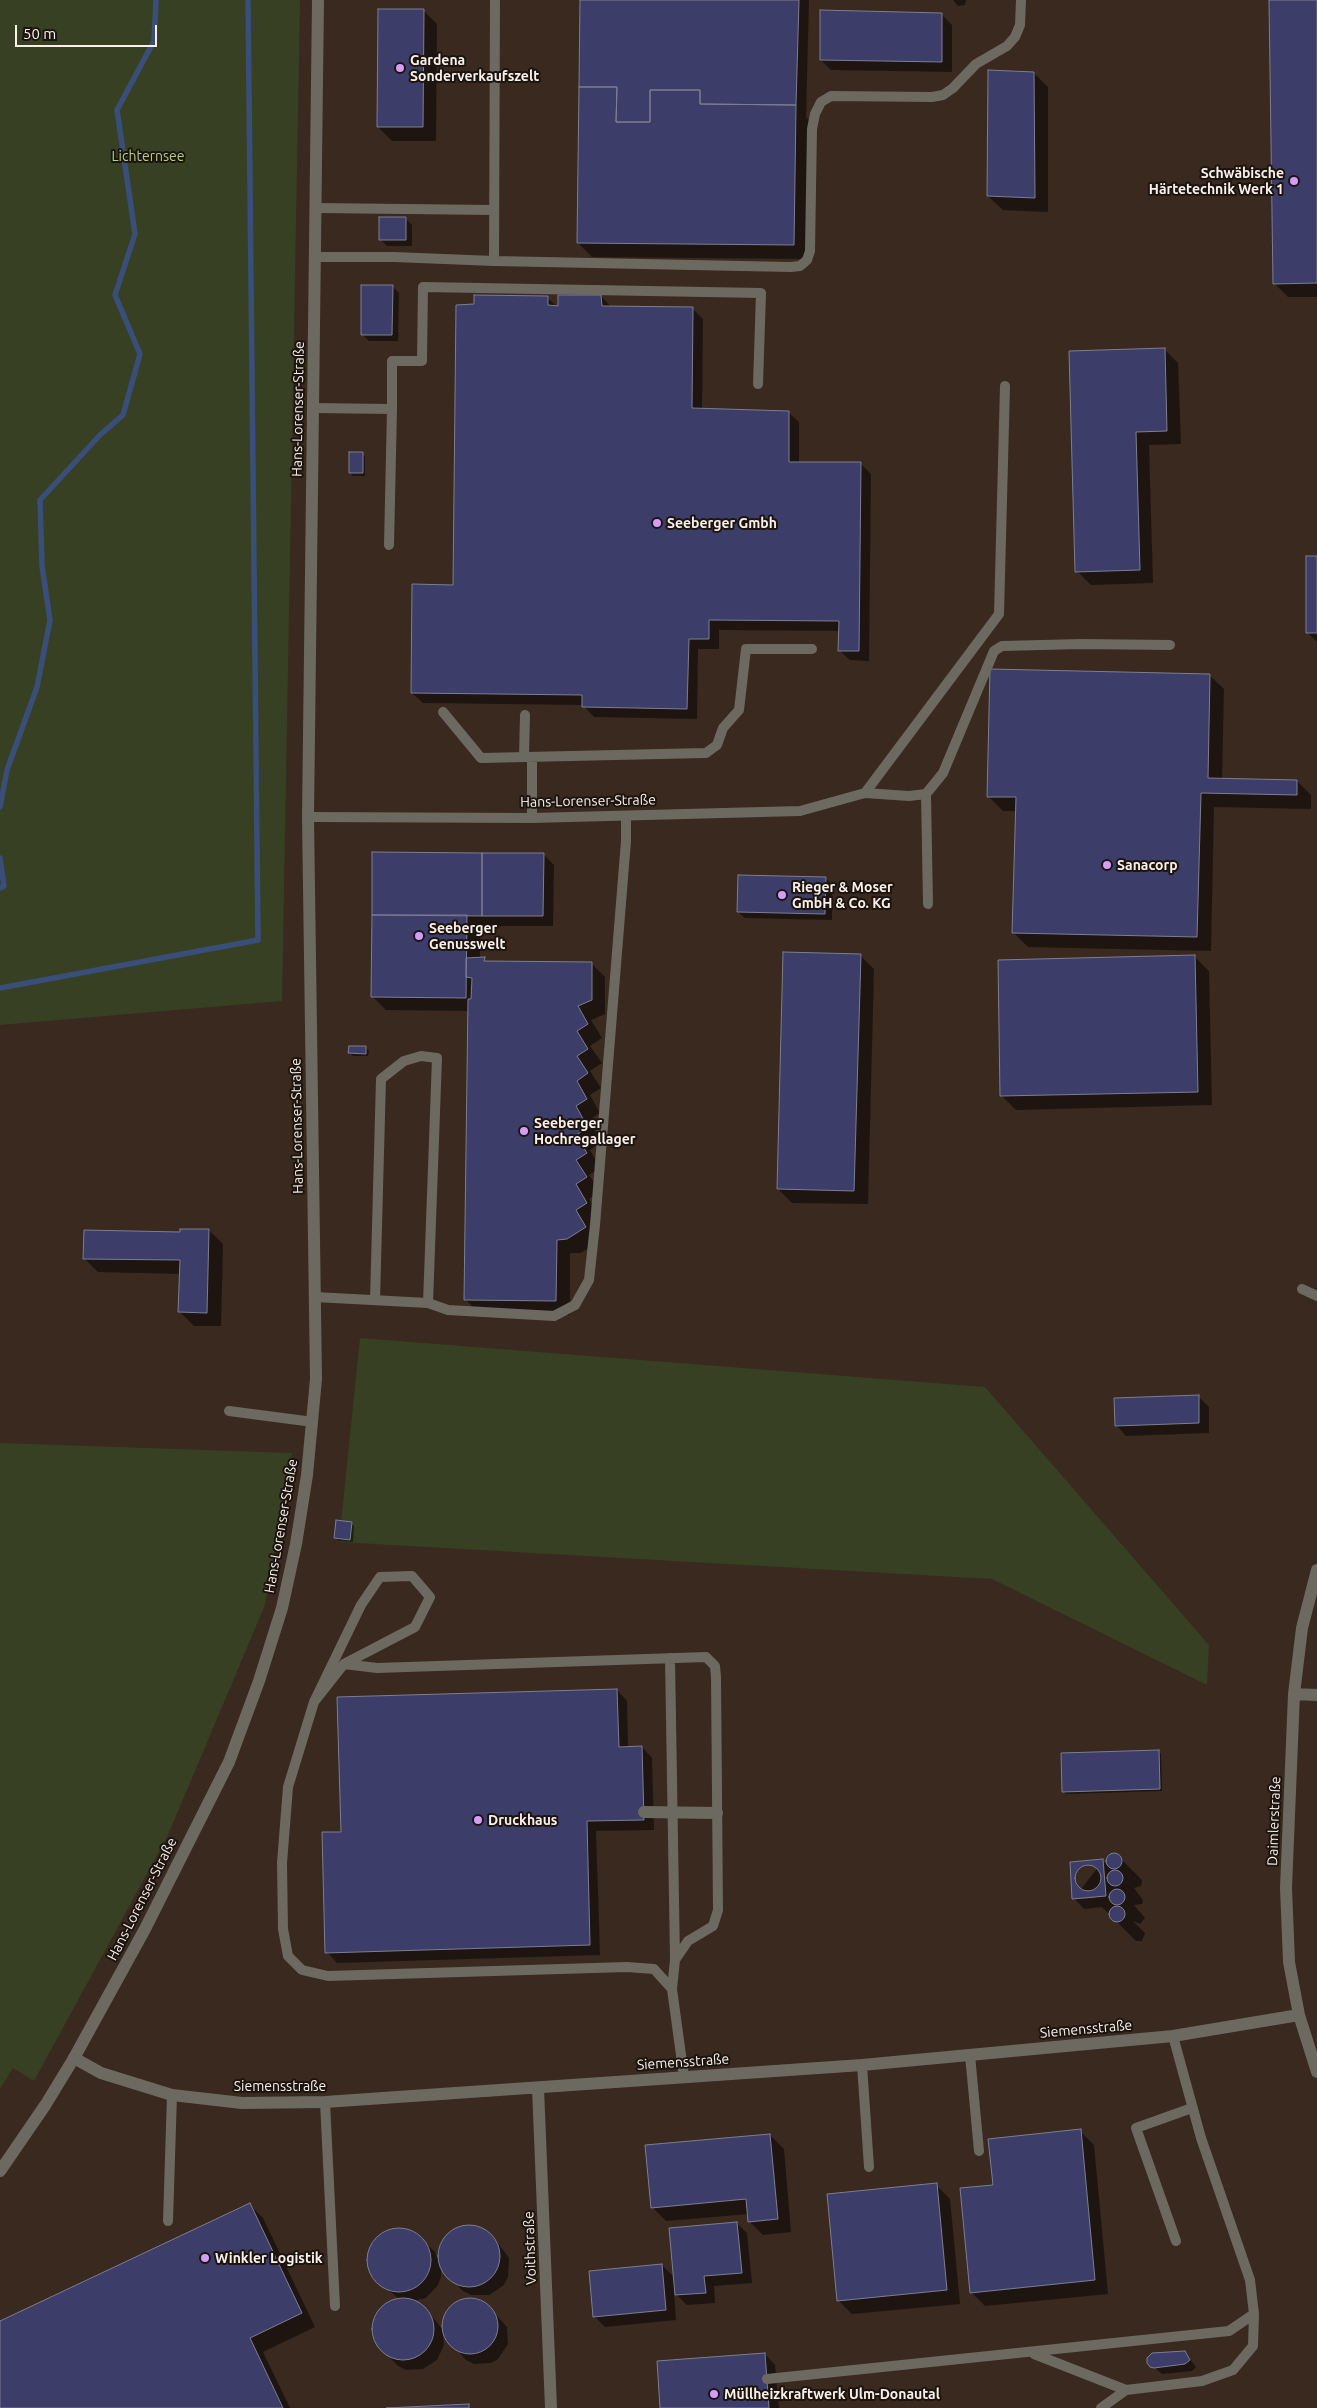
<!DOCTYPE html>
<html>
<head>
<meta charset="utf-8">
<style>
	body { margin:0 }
	#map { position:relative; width:1317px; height:2408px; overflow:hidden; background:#39291f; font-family:Ubuntu,sans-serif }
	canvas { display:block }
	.scale { position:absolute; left:15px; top:25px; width:142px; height:22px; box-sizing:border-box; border:2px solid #fbf0e9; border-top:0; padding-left:6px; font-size:15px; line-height:18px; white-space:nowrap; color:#fbf0e9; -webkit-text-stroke:4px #1b140f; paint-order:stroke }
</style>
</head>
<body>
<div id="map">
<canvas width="1317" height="2408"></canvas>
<div class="scale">50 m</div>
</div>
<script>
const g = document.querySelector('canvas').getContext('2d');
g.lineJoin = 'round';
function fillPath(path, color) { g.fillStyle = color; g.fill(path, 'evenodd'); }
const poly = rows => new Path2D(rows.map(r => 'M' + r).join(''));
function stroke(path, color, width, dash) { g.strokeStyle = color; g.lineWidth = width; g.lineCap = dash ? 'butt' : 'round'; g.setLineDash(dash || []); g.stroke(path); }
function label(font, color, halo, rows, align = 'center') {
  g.font = font + ' Ubuntu,sans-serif'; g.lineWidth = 4; g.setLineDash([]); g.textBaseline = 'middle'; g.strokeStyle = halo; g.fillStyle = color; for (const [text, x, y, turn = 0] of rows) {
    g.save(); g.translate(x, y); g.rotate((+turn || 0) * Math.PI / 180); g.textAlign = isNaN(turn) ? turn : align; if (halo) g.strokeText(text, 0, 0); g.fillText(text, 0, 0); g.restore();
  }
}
fillPath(poly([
	[0,0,300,0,282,1001,0,1025],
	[360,1338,985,1387,1209,1645,1207,1685,992,1579,339,1542],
	[0,1443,292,1453,265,1605,168,1835,34,2081,13,2068,0,2089]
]), '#374022');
fillPath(poly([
	[582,0,809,0,806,117,809,120,808,259,592,257,578,243],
	[953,0,966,0,965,5,958,6],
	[1270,0,1317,0,1317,297,1288,297,1274,283],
	[423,10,437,24,436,141,392,141,378,127],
	[941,14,952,25,952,72,831,70,821,60],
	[1034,73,1048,87,1048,212,1003,210,988,196],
	[405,218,412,225,412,246,387,246,380,239],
	[392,286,399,293,398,341,369,341,362,334],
	[601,296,612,308,692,308,703,319,702,410,788,412,799,422,799,463,861,464,871,474,869,661,850,660,839,650,840,631,719,630,719,649,698,649,697,719,594,717,583,705,423,703,412,693,454,586,548,298,557,307],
	[1164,349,1178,363,1181,444,1149,445,1153,583,1091,585,1077,571],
	[362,454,365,457,365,476,353,476,350,473],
	[1317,557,1317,642,1308,633],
	[1209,675,1224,689,1222,780,1297,781,1311,795,1311,809,1214,807,1211,951,1028,947,1014,933,1017,811,1003,811,989,797],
	[373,854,544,855,554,865,553,926,475,926,480,931,480,959,487,962,591,963,605,977,605,1014,591,1020,602,1038,590,1046,602,1063,590,1071,601,1088,590,1095,600,1113,589,1120,601,1142,590,1150,600,1168,589,1175,600,1191,589,1199,600,1217,589,1224,599,1241,581,1253,570,1253,570,1315,480,1314,466,1300,469,1011,386,1010,372,996],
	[826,878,832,885,832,920,745,918,738,912],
	[860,955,874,969,868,1204,792,1203,778,1189],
	[1195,957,1209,971,1212,1105,1016,1110,1002,1096],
	[366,1048,369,1051,368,1056,353,1056,350,1053],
	[209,1230,223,1244,221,1326,194,1326,180,1312,181,1274,98,1272,84,1258,181,1233],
	[1198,1396,1209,1407,1209,1433,1126,1436,1116,1425],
	[351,1523,354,1526,353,1542,339,1541,336,1538],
	[617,1690,627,1701,628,1748,642,1747,652,1758,654,1830,596,1831,600,1955,337,1963,327,1952,342,1833],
	[1158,1751,1161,1754,1162,1791,1066,1794,1063,1791],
	[1112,1855,1118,1856,1142,1880,1141,1886,1134,1888,1143,1900,1142,1904,1134,1905,1145,1918,1140,1924,1133,1921,1145,1933,1142,1941,1136,1941,1102,1907,1084,1909,1074,1898,1103,1861,1113,1868,1108,1862],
	[1095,1896,1095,1898,1082,1899,1082,1897],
	[1080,2131,1094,2145,1108,2294,985,2306,971,2292,994,2186],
	[770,2135,784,2149,791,2232,763,2235,749,2221,749,2214,666,2221,652,2207],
	[936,2185,950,2199,960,2304,852,2314,838,2300],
	[249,2204,263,2218,315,2327,263,2352,290,2408,0,2408,0,2323],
	[737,2223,747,2233,752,2283,714,2286,715,2303,687,2305,674,2292,676,2320,605,2327,594,2316,662,2265,675,2278],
	[460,2228,479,2228,487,2232,498,2243,509,2258,508,2277,504,2285,489,2295,471,2295,463,2291,452,2280,441,2265,441,2277,438,2285,426,2298,413,2301,426,2309,444,2331,443,2319,447,2311,460,2300,477,2299,485,2303,507,2327,508,2344,498,2359,491,2363,474,2364,466,2360,443,2334,444,2345,437,2360,423,2369,406,2370,398,2366,375,2342,373,2325,380,2309,386,2304,400,2300,376,2279,369,2263,369,2255,377,2239,384,2234,401,2230,409,2231,424,2241,435,2252,441,2268,441,2246,452,2232],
	[1184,2352,1196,2367,1192,2371,1162,2374,1149,2362],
	[765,2354,775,2365,779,2408,662,2408]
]), '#0007');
stroke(poly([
	[0,807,7,770,37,687,50,620,42,566,40,500,100,435,123,415,140,354,115,295,135,234,117,110,154,41,156,0],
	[0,858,4,886,0,888],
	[0,988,258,940,248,0]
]), '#394f7a', 5.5);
const building = poly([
	[580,0,799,0,796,105,700,104,700,90,650,90,650,122,616,122,617,87,579,87,580,0],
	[1269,0,1317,0,1317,283,1273,284,1269,0],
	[378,9,424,9,423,127,377,127,378,9],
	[820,10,942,13,942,62,820,60,820,10],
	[988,70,1034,72,1035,198,987,196,988,70],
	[579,87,617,87,616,122,650,122,650,90,700,90,700,104,796,105,794,245,577,243,579,87],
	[379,217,406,217,406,240,379,240,379,217],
	[361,285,393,285,392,335,361,335,361,285],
	[474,295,548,296,548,305,558,306,558,295,601,295,602,306,693,307,692,408,789,411,789,462,861,462,859,651,838,651,839,621,709,620,709,639,689,639,687,709,582,707,582,695,411,693,412,584,453,585,456,305,474,304,474,295],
	[1165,348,1167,431,1136,432,1140,570,1075,572,1069,351,1165,348],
	[349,452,363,452,363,473,349,473,349,452],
	[1306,556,1317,556,1317,633,1306,633,1306,556],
	[990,669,1210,674,1208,778,1297,780,1297,795,1201,793,1197,937,1012,933,1016,797,987,797,990,669],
	[372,852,482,853,482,916,372,915,372,852],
	[482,853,544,853,543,916,482,916,482,853],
	[738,875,826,877,825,914,737,912,738,875],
	[372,915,467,915,466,998,371,997,372,915],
	[783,952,861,954,854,1191,777,1189,783,952],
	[1195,955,1198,1092,1000,1096,998,960,1195,955],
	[485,957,484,961,592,962,592,1000,578,1006,588,1024,577,1031,588,1049,577,1056,588,1073,577,1081,587,1099,576,1106,588,1128,576,1135,587,1153,576,1160,587,1177,576,1184,587,1203,576,1210,586,1227,567,1239,557,1240,556,1301,464,1300,468,999,471,999,472,978,466,977,466,958,485,957],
	[349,1046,366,1046,366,1054,348,1053,349,1046],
	[180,1229,209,1229,207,1313,178,1312,180,1260,83,1259,84,1230,180,1232,180,1229],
	[1199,1395,1199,1423,1115,1426,1114,1398,1199,1395],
	[336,1520,352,1522,350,1540,334,1538,336,1520],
	[617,1689,619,1747,642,1746,644,1820,587,1821,590,1945,325,1953,322,1832,341,1832,337,1697,617,1689],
	[1159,1750,1160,1789,1062,1792,1061,1753,1159,1750],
	'1106 1861a8 8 0 1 1 16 0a8 8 0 1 1-16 0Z',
	[1103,1859,1106,1896,1072,1899,1070,1862,1103,1859],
	'1075 1878a13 13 0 1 1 26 0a13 13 0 1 1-26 0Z',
	'1107 1878a8 8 0 1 1 16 0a8 8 0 1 1-16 0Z',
	'1109 1897a8 8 0 1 1 16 0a8 8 0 1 1-16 0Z',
	'1109 1914a8 8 0 1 1 16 0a8 8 0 1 1-16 0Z',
	[1081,2129,1095,2280,970,2293,960,2188,993,2185,988,2139,1081,2129],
	[770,2134,778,2219,748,2222,746,2199,651,2208,645,2145,770,2134],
	[937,2183,947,2290,837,2301,827,2194,937,2183],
	[250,2203,302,2313,250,2338,283,2408,0,2408,0,2321,250,2203],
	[737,2222,742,2273,704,2276,706,2293,675,2295,669,2228,737,2222],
	'438 2256a31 31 0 1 1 62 0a31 31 0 1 1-62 0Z',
	'367 2260a32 32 0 1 1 64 0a32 32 0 1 1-64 0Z',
	[662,2264,666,2310,593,2317,589,2271,662,2264],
	'442 2326a28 28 0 1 1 56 0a28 28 0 1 1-56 0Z',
	'372 2329a31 31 0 1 1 62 0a31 31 0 1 1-62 0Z',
	[1185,2351,1190,2360,1185,2364,1154,2368,1150,2367,1147,2363,1147,2358,1152,2353,1185,2351],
	[765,2353,769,2408,660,2408,657,2361,765,2353],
	[469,2404,469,2408,386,2408,469,2404]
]);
fillPath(building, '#3d3d6a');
stroke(building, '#7c7e91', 1);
stroke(poly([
	[495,0,494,261,791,267,800,266,807,260,810,251,812,129,815,114,821,102,831,96,932,97,943,95,953,88,976,64,1007,46,1015,37,1020,25,1021,0],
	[316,208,494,210],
	[315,257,394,257,494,261],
	[313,408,392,409,389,545],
	[392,409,392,361,422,361,423,287,761,293,758,384],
	[443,712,481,758,706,753,717,745,723,728,739,710,746,649,812,649],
	[524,757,525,715],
	[532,757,532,818],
	[865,793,999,614,1005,386],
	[926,794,928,904],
	[308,817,532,818,800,811,865,793,909,796,926,794,943,773,994,651,1002,646,1081,644,1170,645],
	[1302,1289,1317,1296],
	[315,1297,428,1303,448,1310,554,1316,575,1305,589,1280,595,1225,626,841,626,816],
	[375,1300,381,1079,404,1061,421,1056,437,1058,428,1303],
	[229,1411,313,1422],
	[670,1658,675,1960,672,1989],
	[344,1664,377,1668,706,1657,715,1666,716,1677,718,1910,713,1926,688,1941,675,1960],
	[314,1702,361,1605,380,1577,412,1576,430,1597,415,1627,344,1664,314,1702,288,1787,282,1863,283,1929,288,1956,302,1970,328,1976,627,1967,654,1969,672,1989,684,2077],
	[970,2055,979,2151],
	[862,2065,869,2167],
	[325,2102,335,2306],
	[168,2221,172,2095],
	[1176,2241,1136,2128,1192,2108],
	[1034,2354,1126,2390],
	[767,2379,1229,2331,1254,2314,1250,2280,1201,2138,1173,2036],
	[1101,2408,1126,2390,1202,2381,1233,2370,1253,2346,1254,2314]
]), '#6c6961', 10);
stroke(poly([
	[644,1812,717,1813]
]), '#6c6961', 12);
stroke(poly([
	[1317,1570,1302,1628,1294,1694,1286,1888,1289,1962,1299,2015,1317,2072],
	[1294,1694,1317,1695],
	[74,2058,101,2073,172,2095,242,2103,325,2102,862,2065,1173,2036,1299,2015],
	[538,2088,551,2408]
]), '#6c6961', 12);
stroke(poly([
	[0,2171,46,2104,74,2058,145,1929,229,1762,259,1681,282,1608,296,1544,307,1475,316,1379,308,817,318,0]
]), '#6c6961', 12);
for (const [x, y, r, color] of [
	[400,68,5,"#d49cfb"],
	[1294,181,5,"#d49cfb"],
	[657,523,5,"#d49cfb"],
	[1107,865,5,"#d49cfb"],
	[782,895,5,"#d49cfb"],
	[419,936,5,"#d49cfb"],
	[524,1131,5,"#d49cfb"],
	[478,1820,5,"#d49cfb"],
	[205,2258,5,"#d49cfb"],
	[714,2394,5,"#d49cfb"]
]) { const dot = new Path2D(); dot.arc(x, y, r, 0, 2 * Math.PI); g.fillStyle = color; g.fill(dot); stroke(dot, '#1b140f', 2); }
label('bold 14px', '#fbf0e9', '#1b140f', [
	["Gardena",410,60],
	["Sonderverkaufszelt",410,76],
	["Schwäbische",1284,173,"right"],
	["Härtetechnik Werk 1",1284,189,"right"],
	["Seeberger Gmbh",667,523],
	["Sanacorp",1117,865],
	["Rieger & Moser",792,887],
	["GmbH & Co. KG",792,903],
	["Seeberger",429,928],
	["Genusswelt",429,944],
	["Seeberger",534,1123],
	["Hochregallager",534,1139],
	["Druckhaus",488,1820],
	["Winkler Logistik",215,2258],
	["Müllheizkraftwerk Ulm-Donautal",724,2394]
], 'left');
label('14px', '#b5cf80', '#1b140f', [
	["Lichternsee",148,156]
]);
label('14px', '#fbf0e9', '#1b140f', [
	["Hans-Lorenser-Straße",298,409,-89],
	["Hans-Lorenser-Straße",588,801,-1],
	["Hans-Lorenser-Straße",297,1126,-91],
	["Hans-Lorenser-Straße",281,1526,-80],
	["Daimlerstraße",1274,1821,-88],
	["Hans-Lorenser-Straße",142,1899,-63],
	["Siemensstraße",1086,2029,-5],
	["Siemensstraße",683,2062,-4],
	["Siemensstraße",280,2086],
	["Voithstraße",530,2248,-92]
]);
</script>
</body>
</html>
